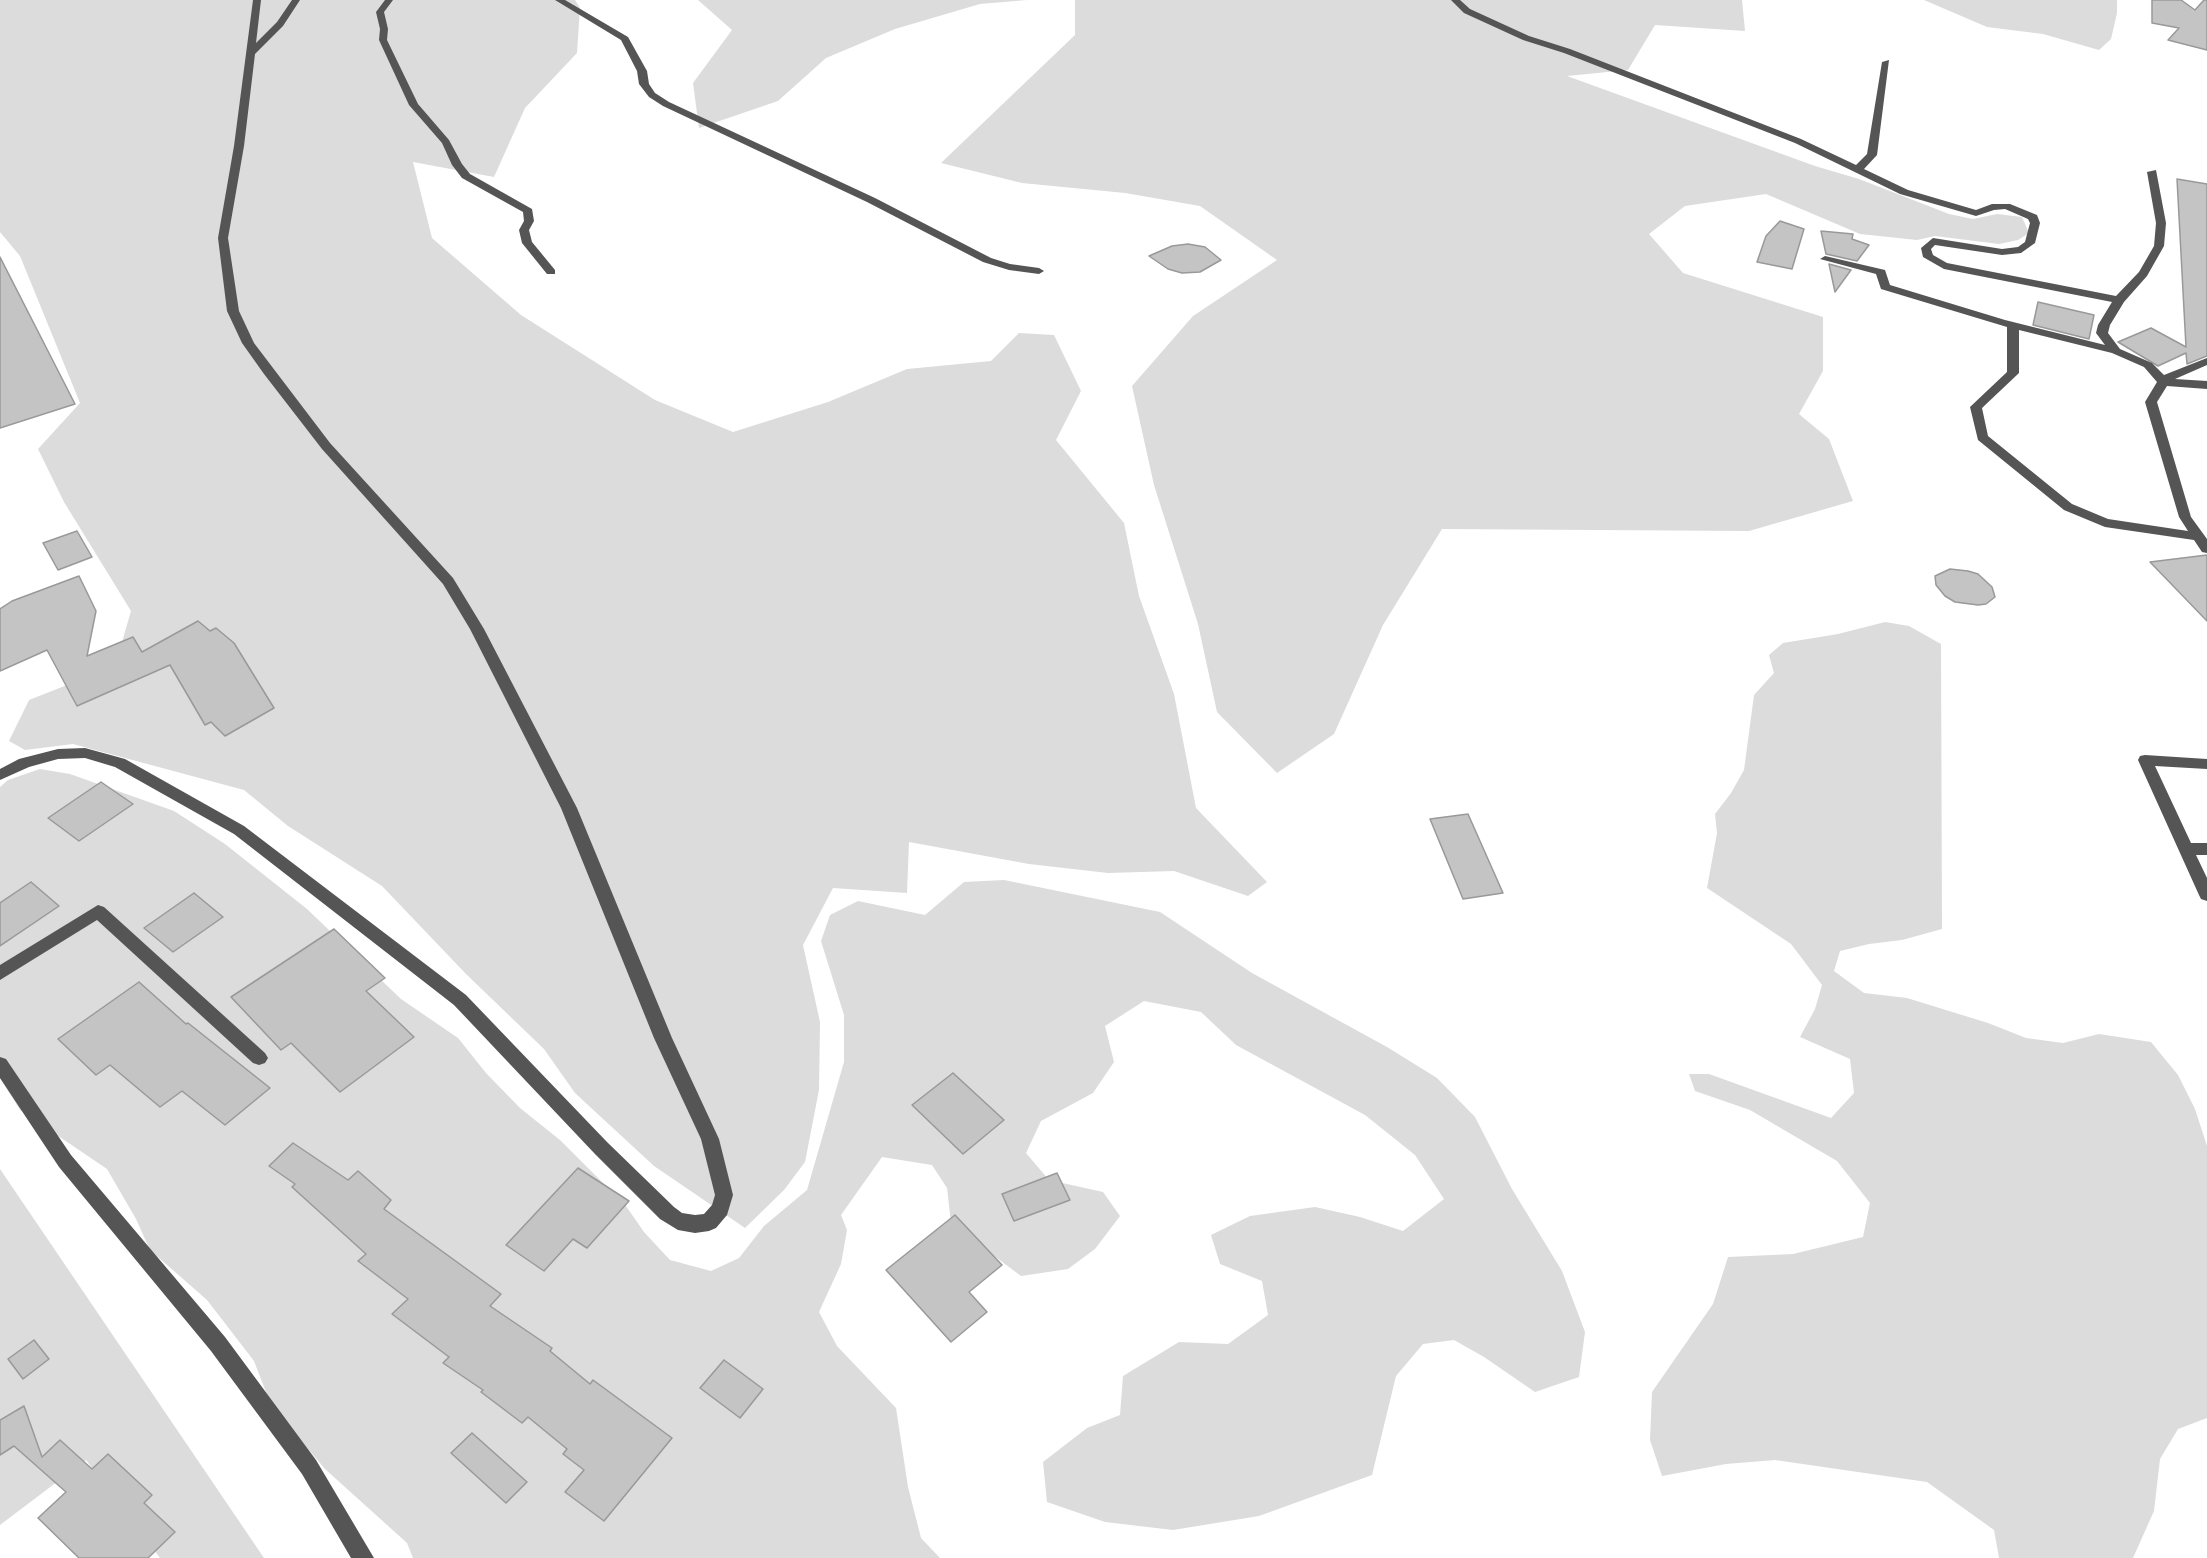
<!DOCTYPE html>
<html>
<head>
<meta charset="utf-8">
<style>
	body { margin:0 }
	canvas { display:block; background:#fff }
</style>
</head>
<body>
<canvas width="2207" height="1558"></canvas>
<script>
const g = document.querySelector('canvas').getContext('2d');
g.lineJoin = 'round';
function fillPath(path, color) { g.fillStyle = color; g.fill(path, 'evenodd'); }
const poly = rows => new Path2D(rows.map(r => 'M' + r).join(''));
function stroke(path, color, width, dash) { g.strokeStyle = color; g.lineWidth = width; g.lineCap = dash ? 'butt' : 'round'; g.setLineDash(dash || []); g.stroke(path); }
fillPath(poly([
	[0,0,575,0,580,8,577,53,525,108,494,177,413,162,432,238,521,315,655,400,733,432,828,402,907,369,991,361,1019,333,1054,335,1081,391,1056,440,1124,523,1139,596,1174,694,1196,808,1267,882,1248,896,1174,871,1108,873,1029,864,909,842,907,893,833,888,803,945,820,1022,819,1090,805,1162,784,1190,745,1228,654,1166,575,1093,544,1049,466,974,382,886,288,826,244,790,73,744,25,750,9,741,29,700,115,666,131,611,64,502,38,449,80,403,20,256,0,232],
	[698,0,1027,0,980,4,895,29,826,58,778,101,699,128,693,83,732,30],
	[1075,0,1742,0,1745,31,1655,25,1628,70,1567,76,1815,166,1859,179,1949,214,1973,219,1997,214,2022,217,2029,233,2018,240,1999,244,1935,236,1917,240,1860,234,1766,194,1685,206,1649,234,1683,273,1823,317,1823,371,1799,414,1829,439,1853,501,1749,531,1442,529,1383,625,1334,734,1277,773,1217,712,1198,624,1154,485,1132,386,1193,316,1277,260,1200,206,1125,193,1022,183,941,163,1075,35],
	[1924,0,2117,0,2117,13,2111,39,2099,50,2043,34,1987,27],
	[1885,622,1909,626,1941,644,1942,929,1902,940,1869,944,1840,951,1834,971,1864,993,1907,998,1988,1023,2026,1038,2063,1043,2099,1034,2151,1042,2178,1075,2195,1109,2207,1146,2207,1418,2178,1429,2160,1459,2154,1511,2133,1558,1999,1558,1994,1530,1927,1482,1775,1460,1726,1464,1662,1476,1650,1440,1652,1392,1713,1304,1728,1257,1793,1254,1863,1237,1870,1203,1837,1161,1750,1110,1695,1091,1689,1074,1709,1074,1831,1118,1854,1093,1850,1059,1800,1037,1815,1009,1822,985,1791,944,1707,888,1717,833,1715,814,1731,793,1744,770,1754,695,1774,673,1769,655,1783,643,1838,634],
	[40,769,70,774,174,811,225,844,307,909,401,999,458,1038,486,1073,520,1108,560,1140,626,1206,644,1232,670,1260,711,1271,739,1258,764,1226,807,1190,844,1062,844,1015,821,941,830,915,858,901,925,915,964,882,1004,880,1160,912,1252,973,1387,1047,1437,1078,1475,1117,1512,1189,1562,1271,1585,1332,1579,1377,1535,1392,1484,1357,1454,1340,1423,1344,1396,1376,1372,1475,1259,1516,1173,1530,1105,1522,1047,1502,1043,1462,1087,1428,1120,1415,1123,1376,1179,1342,1228,1344,1268,1315,1262,1281,1220,1264,1211,1235,1250,1216,1315,1207,1360,1217,1403,1231,1444,1199,1415,1155,1365,1115,1236,1045,1201,1012,1144,1001,1105,1026,1114,1062,1093,1093,1041,1121,1026,1153,1049,1180,1103,1192,1120,1216,1095,1249,1068,1269,1021,1276,989,1252,952,1232,947,1188,932,1165,882,1157,841,1215,847,1230,841,1264,819,1312,837,1346,896,1408,908,1487,921,1538,940,1558,413,1558,407,1543,325,1469,271,1405,254,1361,207,1300,150,1250,136,1219,107,1169,20,1110,0,1078,0,787,8,780],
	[0,1169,264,1558,160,1558,86,1460,0,1525]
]), '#dcdcdc');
const building = poly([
	[2152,0,2181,0,2195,10,2204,0,2207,0,2207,50,2168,40,2179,28,2152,23,2152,0],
	[2177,179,2207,184,2207,356,2187,364,2186,353,2158,366,2118,342,2151,328,2186,347,2177,179],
	[1780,221,1804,229,1792,269,1757,262,1766,236,1780,221],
	[1821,231,1853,234,1852,239,1869,245,1857,261,1826,254,1821,231],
	[1188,244,1205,247,1221,260,1200,272,1182,273,1168,269,1149,256,1172,246,1188,244],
	[0,257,75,404,0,428,0,257],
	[1829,264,1851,270,1835,292,1829,264],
	[2038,302,2094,315,2089,339,2033,325,2038,302],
	[77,531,92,557,58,570,43,543,77,531],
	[2207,555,2207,621,2150,562,2207,555],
	[1950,569,1968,571,1978,574,1992,587,1995,597,1986,604,1978,605,1955,602,1945,596,1936,585,1935,576,1950,569],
	[79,576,96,611,87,656,133,637,142,652,198,621,210,631,216,628,234,643,274,708,225,736,211,722,205,725,170,665,77,706,47,650,0,671,0,609,12,601,79,576],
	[101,782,133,804,79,841,48,818,101,782],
	[1468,814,1503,893,1463,899,1430,819,1468,814],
	[31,882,59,906,0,946,0,903,31,882],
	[194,893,223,917,173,952,144,928,194,893],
	[334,929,385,978,366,991,414,1037,340,1092,291,1043,281,1050,231,997,334,929],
	[139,982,186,1024,188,1023,270,1088,225,1125,182,1091,160,1107,110,1065,96,1075,58,1039,139,982],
	[953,1073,1004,1120,963,1154,912,1105,953,1073],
	[293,1143,348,1180,358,1171,391,1200,384,1209,501,1294,490,1306,552,1348,550,1351,590,1384,593,1380,672,1438,604,1521,565,1492,584,1470,563,1454,567,1449,528,1417,522,1423,481,1392,483,1390,443,1363,449,1357,392,1314,408,1299,358,1261,366,1254,292,1187,295,1184,269,1166,293,1143],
	[578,1168,629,1201,587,1248,573,1239,544,1271,506,1245,578,1168],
	[1057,1173,1070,1200,1014,1221,1002,1194,1057,1173],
	[955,1215,1002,1265,969,1292,987,1312,951,1342,886,1270,955,1215],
	[34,1340,49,1359,23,1379,8,1359,34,1340],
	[724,1360,763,1389,740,1418,700,1388,724,1360],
	[24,1406,42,1457,60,1440,92,1469,108,1454,152,1495,144,1503,175,1532,148,1558,79,1558,38,1518,66,1492,14,1446,0,1455,0,1420,24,1406],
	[472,1433,527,1482,506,1503,451,1453,472,1433]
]);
fillPath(building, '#c4c4c4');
stroke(building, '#999', 1.5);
fillPath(poly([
	[253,0,261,0,256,43,277,22,292,0,300,0,283,26,255,54,244,146,228,238,239,311,254,343,330,443,453,578,484,629,577,808,672,1038,719,1139,733,1195,727,1215,716,1228,709,1231,695,1233,678,1230,660,1219,595,1154,454,1005,234,834,115,767,85,758,58,759,29,767,0,780,0,769,19,759,58,749,85,748,125,759,244,826,466,995,607,1142,674,1207,682,1213,695,1215,704,1214,712,1205,715,1195,701,1139,654,1038,561,808,470,629,443,584,322,449,264,374,242,343,227,311,218,238,234,146,253,0],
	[385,0,393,0,384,12,388,29,387,40,418,104,449,140,462,164,470,174,532,209,534,221,529,230,532,242,555,270,555,274,547,274,522,243,519,230,524,221,523,212,462,178,452,165,442,143,409,105,379,40,380,29,376,12,385,0],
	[555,0,565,0,628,37,647,71,649,84,655,93,669,102,875,198,991,258,1010,264,1039,268,1044,271,1039,274,1009,270,983,262,867,202,663,106,649,97,639,84,637,71,621,40,555,0],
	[1451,0,1460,0,1470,9,1529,36,1570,49,1801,139,1856,165,1867,154,1882,62,1889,60,1877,155,1864,169,1908,190,1976,210,1992,204,2010,204,2037,215,2040,223,2035,243,2021,253,2002,255,1935,245,1931,249,1933,255,1947,263,2116,296,2139,272,2154,246,2156,223,2147,172,2156,170,2166,223,2164,246,2147,276,2124,302,2110,325,2108,333,2120,349,2152,363,2164,375,2207,358,2207,365,2175,379,2207,381,2207,389,2167,386,2157,402,2191,517,2207,539,2207,553,2202,552,2194,540,2105,527,2064,510,1978,440,1970,407,2007,372,2007,327,1881,289,1876,274,1820,259,1825,256,1885,270,1890,285,2005,320,2105,345,2096,333,2098,325,2112,302,1944,269,1923,257,1921,248,1933,238,2002,249,2018,247,2025,242,2030,223,2028,219,2005,209,1994,210,1976,216,1900,194,1795,143,1564,53,1523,40,1464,13,1451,0],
	[2019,330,2112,353,2144,367,2157,382,2145,402,2179,517,2188,531,2108,519,2072,504,1988,436,1982,408,2019,373,2019,330],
	[2145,755,2207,759,2207,769,2155,766,2191,843,2207,843,2207,855,2196,855,2207,878,2207,901,2201,899,2199,895,2138,760,2140,756,2145,755],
	[98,905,104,907,265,1053,268,1058,265,1063,259,1065,253,1063,97,920,0,980,0,965,98,905],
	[0,1057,6,1059,71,1155,225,1337,316,1460,374,1558,351,1558,302,1474,211,1351,59,1167,0,1078,0,1057]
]), '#555');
</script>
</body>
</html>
